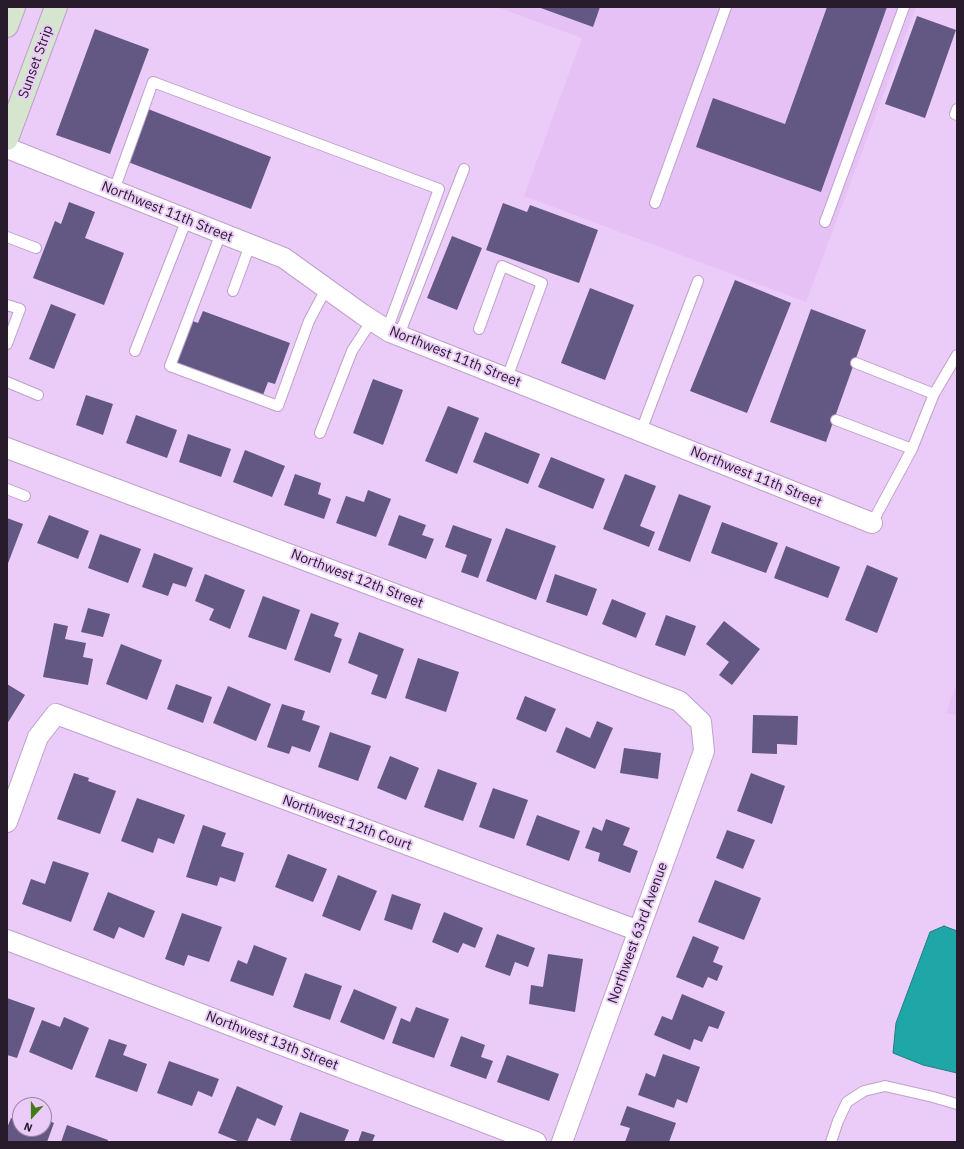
<!DOCTYPE html>
<html>
<head>
<meta charset="utf-8">
<style>
	body { margin:0 }
	#map { position:relative; width:964px; height:1149px; overflow:hidden; background:#ebcbf8; font-family:"IBM Plex Sans",sans-serif }
	canvas { display:block }
	.frame { position:absolute; inset:0; border:8px solid #271b2c; pointer-events:none }
	.north { position:absolute; left:12px; top:1097px; width:40px; height:40px; box-sizing:border-box; background:#ebcbf8; border:1px solid #9d85a6; border-radius:50%; rotate:201deg; font-size:11px; font-weight:700; line-height:16px; text-align:center; color:#271b2c }
	.north::after { content:''; display:block; margin:auto; width:14px; height:18px; background:#417c16; clip-path:polygon(50% 0,100% 100%,50% 72%,0 100%) }
</style>
</head>
<body>
<div id="map">
<canvas width="964" height="1149"></canvas>
<div class="frame"></div>
<div class="north">N</div>
</div>
<script>
const g = document.querySelector('canvas').getContext('2d');
g.lineJoin = 'round';
function fillPath(path, color) { g.fillStyle = color; g.fill(path, 'evenodd'); }
const poly = rows => new Path2D(rows.map(r => 'M' + r).join(''));
function stroke(path, color, width, dash) { g.strokeStyle = color; g.lineWidth = width; g.lineCap = dash ? 'butt' : 'round'; g.setLineDash(dash || []); g.stroke(path); }
function label(font, color, halo, rows, align = 'center') {
  g.font = font + ' "IBM Plex Sans",sans-serif'; g.lineWidth = 4; g.setLineDash([]); g.textBaseline = 'middle'; g.strokeStyle = halo; g.fillStyle = color; for (const [text, x, y, turn = 0] of rows) {
    g.save(); g.translate(x, y); g.rotate((+turn || 0) * Math.PI / 180); g.textAlign = isNaN(turn) ? turn : align; if (halo) g.strokeText(text, 0, 0); g.fillText(text, 0, 0); g.restore();
  }
}
fillPath(poly([
	[497,7,916,7,806,302,524,196,582,38],
	[957,683,957,716,946,713]
]), '#e5c1f5');
const water = poly([
	[944,926,957,931,957,1073,923,1065,893,1053,896,1023,930,932,944,926]
]);
fillPath(water, '#1fa7a8');
stroke(water, '#217d83', 1);
fillPath(poly([
	[538,7,600,7,593,27],
	[827,7,887,7,821,192,696,147,713,98,785,124],
	[917,16,956,30,925,118,885,104],
	[95,29,149,49,110,154,56,135],
	[148,109,271,157,251,209,128,162],
	[69,202,95,212,85,238,124,253,104,305,33,278,55,221,61,224],
	[503,203,527,212,530,205,598,230,579,283,486,250],
	[452,236,482,248,457,310,427,298],
	[735,280,791,303,747,413,690,391],
	[590,288,634,305,605,380,561,363],
	[51,304,76,314,54,369,29,359],
	[811,309,866,330,826,442,770,422],
	[203,311,290,343,275,384,268,382,263,395,175,363,190,320,198,323],
	[373,379,403,390,383,445,353,433],
	[86,395,113,404,103,435,76,425],
	[448,406,479,418,457,474,425,461],
	[136,415,177,430,167,458,126,443],
	[485,432,540,454,528,484,473,462],
	[188,434,231,449,221,477,179,462],
	[245,450,285,466,272,497,233,482],
	[551,457,605,479,593,509,538,487],
	[295,474,321,483,318,494,331,499,324,519,284,505],
	[625,474,656,486,640,526,655,532,649,547,603,529],
	[368,490,391,499,376,537,336,523,346,496,364,502],
	[679,494,711,506,690,562,658,550],
	[49,515,89,531,78,559,37,543],
	[399,515,426,525,422,535,434,539,426,559,388,545],
	[7,518,23,524,7,566],
	[722,522,778,543,766,573,711,553],
	[453,525,492,539,478,578,461,572,467,555,445,547],
	[506,528,556,546,536,600,486,581],
	[100,534,141,549,128,583,88,568],
	[786,546,840,567,828,598,774,578],
	[154,553,193,568,186,587,173,583,168,596,142,587],
	[867,565,898,578,877,633,845,620],
	[205,574,245,590,230,629,209,620,214,609,195,601],
	[555,574,597,589,587,616,546,602],
	[263,596,300,610,286,650,248,637],
	[612,599,646,613,636,638,602,624],
	[88,608,110,614,103,637,81,632],
	[311,613,339,623,334,636,342,639,330,673,294,660],
	[666,615,696,626,685,656,655,645],
	[724,621,760,649,732,685,719,675,729,662,706,644],
	[54,623,68,626,65,639,86,643,83,657,93,659,88,685,43,677],
	[359,632,404,649,386,699,371,694,378,675,348,663],
	[121,644,162,660,147,700,106,684],
	[418,658,459,672,446,712,405,698],
	[7,684,25,695,7,724],
	[176,684,212,697,203,723,167,709],
	[228,686,271,704,256,741,213,723],
	[525,696,556,709,546,732,516,719],
	[282,704,305,711,302,720,320,726,310,752,292,746,289,754,267,747],
	[753,715,798,716,797,745,777,744,777,754,752,753],
	[597,721,613,728,595,769,556,752,566,727,590,738],
	[330,732,371,746,358,781,318,767],
	[624,748,661,753,658,779,620,773],
	[390,756,419,768,406,800,377,788],
	[438,769,477,783,463,821,424,807],
	[74,773,89,778,88,781,116,791,100,834,57,819],
	[751,773,785,786,772,824,737,811],
	[493,788,528,800,514,839,479,827],
	[137,798,185,815,174,844,158,838,153,853,121,841],
	[537,815,580,831,569,861,526,845],
	[606,819,630,828,623,845,638,851,630,873,598,861,600,853,585,848,593,827,602,831],
	[203,825,226,833,221,846,244,853,235,882,220,877,217,886,186,877],
	[727,830,755,840,743,869,716,858],
	[288,854,327,869,313,902,275,887],
	[53,861,89,873,71,922,22,904,31,879,45,884],
	[338,875,377,891,360,931,322,916],
	[715,880,761,898,744,940,698,922],
	[108,892,155,911,144,938,119,927,114,939,93,930],
	[392,894,421,904,412,930,384,920],
	[444,912,483,928,475,948,463,943,458,953,432,942],
	[182,913,222,927,209,962,188,955,184,966,165,959],
	[497,934,535,948,528,967,515,962,510,976,485,967],
	[693,936,719,947,713,962,723,966,717,981,708,977,703,988,676,977],
	[254,945,287,958,273,996,230,981,238,960,247,964],
	[548,954,583,959,575,1012,529,1004,531,985,543,987],
	[305,973,342,986,330,1020,293,1007],
	[354,989,397,1007,384,1040,340,1022],
	[682,994,725,1012,718,1029,709,1026,702,1042,694,1039,690,1050,654,1035,662,1016,672,1020],
	[7,998,35,1008,17,1058,7,1055],
	[416,1007,449,1019,434,1058,392,1043,401,1018,410,1022],
	[64,1017,89,1028,72,1070,29,1052,42,1020,60,1027],
	[461,1036,485,1045,481,1057,493,1061,486,1079,450,1066],
	[109,1039,127,1045,123,1055,147,1064,137,1092,95,1077],
	[663,1054,700,1067,687,1103,677,1099,674,1108,638,1095,646,1073,655,1077],
	[507,1055,559,1074,549,1101,497,1082],
	[169,1061,219,1079,212,1097,198,1091,192,1106,157,1093],
	[237,1086,283,1106,275,1126,257,1118,247,1142,240,1142,218,1133],
	[627,1106,676,1123,669,1142,625,1142,630,1128,620,1125],
	[300,1112,349,1130,344,1142,295,1142,290,1140],
	[11,1118,20,1121,20,1129,44,1129,44,1119,54,1123,47,1142,7,1142,7,1128],
	[67,1125,108,1140,107,1142,61,1142],
	[362,1131,375,1135,372,1142,358,1142]
]), '#635783');
const lane = poly([
	[957,109,955,114,957,115],
	[114,190,153,82,439,189,387,330],
	[655,203,726,7],
	[825,222,904,7],
	[221,233,170,366,278,406,309,321,326,289],
	[7,237,36,248],
	[233,291,250,245],
	[7,305,20,309,7,344],
	[479,329,502,266,542,283,507,378],
	[399,335,464,169],
	[135,351,187,219],
	[7,382,38,395],
	[934,394,957,355],
	[836,420,912,449,934,394,856,363],
	[641,431,698,281],
	[320,433,352,351,372,320],
	[7,489,25,496],
	[872,523,912,449],
	[831,1142,838,1121,847,1102,864,1091,885,1086,933,1097,957,1104]
]);
const street = poly([
	[7,148,284,258,362,314,390,332,872,523],
	[7,448,679,701,701,722,704,751,562,1142],
	[7,822,38,737,56,714,639,931],
	[7,940,536,1142]
]);
const secondary = poly([
	[7,26,14,7],
	[7,139,56,7]
]);
stroke(lane, '#bfa0cc', 12);
stroke(street, '#bfa0cc', 22);
stroke(secondary, '#bfa0cc', 24);
stroke(lane, '#fff', 10);
stroke(street, '#fff', 20);
stroke(secondary, '#d6e5ce', 22);
label('14px', '#271b2c', '#ebcbf8', [
	["Sunset Strip",36,62,-70],
	["Northwest 11th Street",167,212,22],
	["Northwest 11th Street",455,357,22],
	["Northwest 11th Street",756,477,22],
	["Northwest 12th Street",357,579,21],
	["Northwest 12th Court",347,823,20],
	["Northwest 63rd Avenue",638,933,-70],
	["Northwest 13th Street",272,1041,21]
]);
</script>
</body>
</html>
